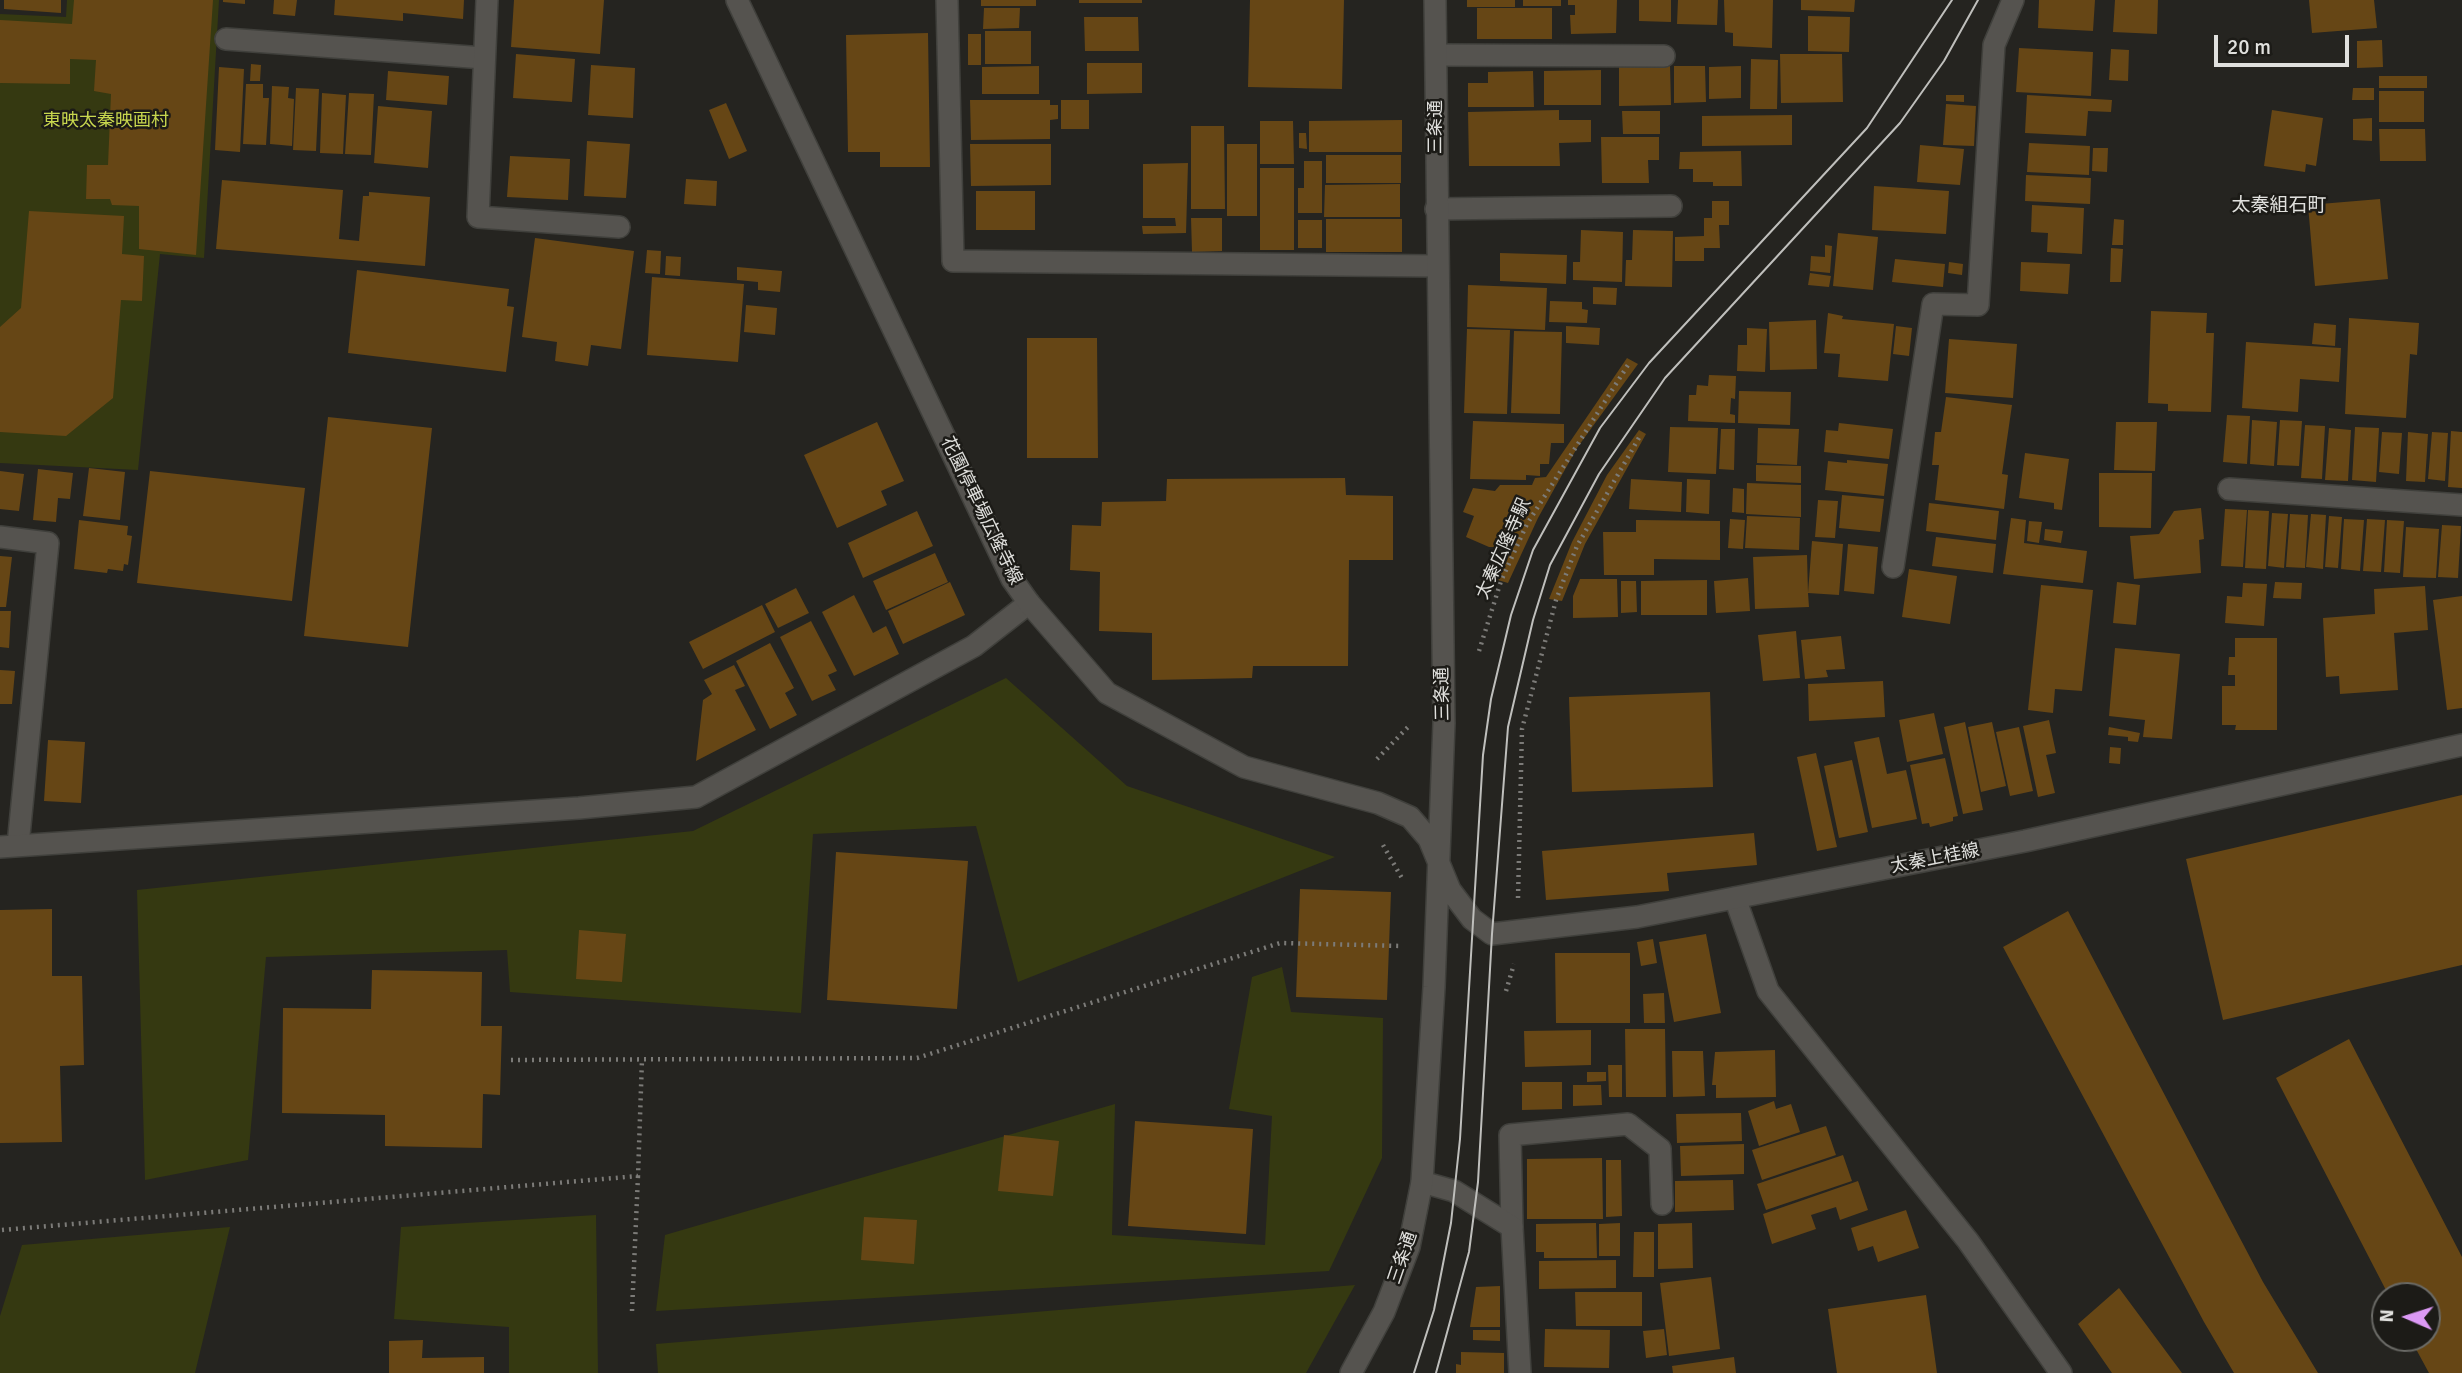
<!DOCTYPE html>
<html>
<head>
<meta charset="utf-8">
<style>
	body { margin:0 }
	#map { position:relative; width:2462px; height:1373px; overflow:hidden; background:#252420; font-family:Signika,sans-serif }
	canvas { display:block }
	.north { position:absolute; left:2371px; top:1282px; width:70px; height:70px; box-sizing:border-box; background:#1c1b17; border:2px solid #6a6a66; border-radius:50%; rotate:273deg; font-size:19px; font-weight:700; line-height:28px; text-align:center; color:#e0e0dd }
	.north::after { content:''; display:block; margin:auto; width:24px; height:32px; background:#dc99f5; clip-path:polygon(50% 0,100% 100%,50% 72%,0 100%) }
	.scale { position:absolute; left:2214px; top:35px; width:135px; height:32px; box-sizing:border-box; border:4px solid #e0e0dd; border-top:0; padding-left:9px; font-size:21px; line-height:24px; white-space:nowrap; color:#e0e0dd; -webkit-text-stroke:5px #1c1b17; paint-order:stroke }
</style>
</head>
<body>
<div id="map">
<canvas width="2462" height="1373"></canvas>
<div class="north">N</div>
<div class="scale">20 m</div>
</div>
<script>
const g = document.querySelector('canvas').getContext('2d');
g.lineJoin = 'round';
function fillPath(path, color) { g.fillStyle = color; g.fill(path, 'evenodd'); }
const poly = rows => new Path2D(rows.map(r => 'M' + r).join(''));
function stroke(path, color, width, dash) { g.strokeStyle = color; g.lineWidth = width; g.lineCap = dash ? 'butt' : 'round'; g.setLineDash(dash || []); g.stroke(path); }
function label(font, color, halo, rows, align = 'center') {
  g.font = font + ' Signika,"Noto Sans JP",sans-serif'; g.lineWidth = 5; g.setLineDash([]); g.textBaseline = 'middle'; g.strokeStyle = halo; g.fillStyle = color; for (const [text, x, y, turn = 0] of rows) {
    g.save(); g.translate(x, y); g.rotate((+turn || 0) * Math.PI / 180); g.textAlign = isNaN(turn) ? turn : align; if (halo) g.strokeText(text, 0, 0); g.fillText(text, 0, 0); g.restore();
  }
}
fillPath(poly([
	[67,0,219,0,204,258,160,254,138,470,0,463,0,14,66,17],
	[1006,678,1127,786,1335,857,1018,982,976,826,813,834,801,1013,510,992,507,950,266,957,248,1160,145,1180,137,890,693,831],
	[1282,967,1291,1012,1383,1018,1382,1158,1329,1271,656,1311,665,1235,1115,1104,1112,1235,1265,1245,1272,1116,1229,1109,1252,977],
	[596,1215,598,1373,509,1373,509,1327,394,1319,401,1227],
	[230,1227,195,1373,0,1373,0,1316,22,1245],
	[1355,1285,1306,1373,658,1373,656,1344]
]), '#353911');
fillPath(poly([
	[4,0,61,0,61,13,4,9],
	[74,0,213,0,196,255,139,249,139,206,112,205,110,199,86,199,87,165,108,165,111,94,94,91,96,60,70,59,70,84,0,83,0,20,72,24],
	[223,0,245,0,245,4,223,2],
	[274,0,297,0,295,16,273,14],
	[335,0,464,0,463,19,403,13,403,21,334,15],
	[514,0,604,0,600,54,511,47],
	[981,0,1036,0,1036,6,981,6],
	[1079,0,1142,0,1142,3,1079,3],
	[1250,0,1344,0,1342,89,1248,87],
	[1467,0,1515,0,1515,7,1467,7],
	[1523,0,1561,0,1561,6,1523,6],
	[1568,0,1617,0,1616,33,1571,34,1570,15,1575,15,1575,5,1568,5],
	[1639,0,1671,0,1671,22,1639,21],
	[1678,0,1718,0,1717,25,1677,24],
	[1724,0,1773,0,1772,48,1733,46,1733,33,1725,32],
	[1801,0,1855,0,1854,12,1801,10],
	[2039,0,2095,0,2093,31,2038,28],
	[2115,0,2158,0,2157,34,2113,32],
	[2309,0,2374,0,2377,28,2312,33],
	[984,8,1020,8,1019,28,983,29],
	[1477,8,1552,8,1552,39,1477,39],
	[1808,16,1850,17,1849,52,1808,51],
	[1084,17,1138,17,1139,51,1085,51],
	[985,31,1031,31,1031,64,985,64],
	[928,33,930,167,880,167,880,152,848,152,846,35],
	[968,34,981,34,981,65,968,65],
	[2382,40,2383,67,2357,68,2357,41],
	[2019,48,2093,52,2091,96,2016,92],
	[2111,49,2129,50,2128,81,2109,80],
	[516,54,575,59,572,102,513,98],
	[1780,54,1842,54,1843,102,1781,103],
	[1751,59,1778,60,1777,109,1750,109],
	[1087,63,1142,63,1142,93,1087,94],
	[251,64,261,65,260,81,250,81],
	[591,65,635,68,633,118,588,115],
	[1670,65,1671,105,1619,106,1619,66],
	[1039,66,1039,94,982,94,982,67],
	[1674,66,1705,66,1706,102,1674,103],
	[1741,66,1741,98,1709,99,1709,67],
	[219,67,244,69,240,152,215,150],
	[1601,70,1601,105,1544,105,1544,71],
	[388,71,449,76,447,105,386,100],
	[1533,71,1534,107,1468,107,1468,83,1488,83,1488,72],
	[2379,76,2427,76,2427,88,2379,88],
	[246,84,263,84,263,98,269,98,266,145,243,144],
	[272,86,289,87,288,98,294,99,292,146,270,144],
	[296,88,319,89,316,151,293,150],
	[2353,88,2374,88,2374,100,2352,100],
	[2379,91,2424,91,2424,122,2379,122],
	[322,93,346,95,343,154,320,153],
	[349,93,374,94,371,155,345,154],
	[1946,95,1964,95,1964,102,1946,101],
	[2027,95,2112,100,2111,112,2088,111,2086,136,2025,133],
	[970,100,1050,100,1050,105,1058,105,1058,119,1050,120,1050,139,971,140],
	[1061,100,1089,100,1089,129,1061,129],
	[726,103,747,151,729,159,709,110],
	[1946,104,1976,106,1974,146,1943,145],
	[378,106,432,111,428,168,374,163],
	[1559,110,1559,120,1591,120,1591,142,1559,143,1560,166,1469,166,1468,112],
	[2272,110,2323,118,2316,166,2306,164,2305,172,2264,166],
	[1622,111,1660,111,1660,134,1623,134],
	[1792,115,1792,145,1702,146,1702,116],
	[2372,118,2372,141,2353,140,2353,119],
	[1402,120,1402,152,1309,152,1309,121],
	[1260,121,1293,121,1294,164,1260,164],
	[1191,126,1224,126,1225,209,1191,209],
	[2379,129,2425,129,2426,161,2380,161],
	[1299,133,1306,133,1307,149,1299,148],
	[1601,137,1659,137,1659,160,1648,160,1649,183,1602,183],
	[587,141,630,144,626,198,584,196],
	[2029,143,2090,146,2089,175,2027,172],
	[970,144,1051,144,1051,185,971,186],
	[1227,144,1257,144,1257,216,1227,216],
	[1920,145,1964,149,1960,185,1917,182],
	[2093,148,2108,148,2107,172,2092,171],
	[1741,151,1742,186,1713,186,1713,182,1693,182,1693,169,1679,169,1680,152],
	[1326,155,1401,155,1401,183,1326,183],
	[510,156,570,159,568,200,507,197],
	[1304,161,1322,161,1322,213,1298,213,1298,188,1304,188],
	[1188,163,1186,233,1143,234,1142,226,1176,226,1175,218,1143,218,1143,164],
	[1260,168,1294,168,1294,250,1260,250],
	[2026,175,2091,178,2090,204,2025,201],
	[686,179,717,181,716,206,684,204],
	[222,180,343,190,339,239,359,241,363,196,369,196,369,192,430,197,425,266,216,249],
	[1400,184,1400,217,1324,217,1325,185],
	[1874,186,1949,191,1946,234,1872,230],
	[976,191,1035,191,1035,230,976,230],
	[2380,199,2388,279,2315,286,2308,205],
	[1712,201,1729,201,1729,225,1719,225,1720,248,1704,248,1704,261,1675,261,1675,237,1704,236,1704,218,1712,218],
	[2032,205,2084,208,2082,254,2047,252,2048,233,2031,232],
	[29,211,124,216,122,254,144,256,142,301,121,300,113,398,66,436,0,432,0,327,21,308],
	[1191,218,1222,218,1222,251,1192,252],
	[1326,219,1402,219,1402,252,1326,252],
	[2114,219,2124,220,2123,245,2112,245],
	[1298,220,1322,220,1322,248,1298,248],
	[1581,230,1623,232,1622,282,1573,280,1573,262,1580,262],
	[1633,230,1673,231,1672,287,1625,286,1626,260,1632,260],
	[1838,233,1878,237,1873,290,1833,286],
	[535,238,634,251,621,349,591,345,588,366,555,361,557,342,522,337],
	[1825,245,1832,246,1830,273,1810,271,1811,256,1825,257],
	[2111,248,2123,249,2121,282,2110,282],
	[647,250,661,251,660,274,645,273],
	[1500,253,1567,255,1566,284,1500,281],
	[666,256,681,257,680,276,665,275],
	[1895,259,1945,264,1943,287,1892,282],
	[1949,262,1963,264,1962,275,1948,273],
	[2021,262,2070,264,2068,294,2020,291],
	[737,267,782,271,780,292,758,290,758,282,737,280],
	[357,270,509,289,507,306,514,307,506,372,348,353],
	[1810,273,1831,276,1829,287,1808,285],
	[652,277,744,284,738,362,647,355],
	[1468,285,1547,288,1545,330,1467,327],
	[1593,287,1617,288,1616,305,1593,304],
	[1550,301,1582,302,1582,309,1588,310,1587,323,1549,322],
	[746,305,777,308,775,335,744,332],
	[2151,311,2207,313,2206,333,2214,333,2211,412,2168,411,2168,404,2148,403],
	[1828,313,1843,316,1842,319,1894,324,1888,381,1838,377,1840,354,1824,353],
	[2349,318,2419,323,2417,355,2410,354,2406,418,2345,414],
	[1816,320,1817,369,1770,370,1769,322],
	[2314,323,2336,325,2335,346,2312,344],
	[1566,326,1600,328,1599,345,1566,343],
	[1896,326,1912,328,1909,356,1893,354],
	[1747,328,1767,329,1765,372,1737,371,1738,345,1747,345],
	[1467,329,1510,330,1507,414,1464,413],
	[1514,331,1562,332,1560,414,1511,413],
	[1027,338,1097,338,1098,458,1027,458],
	[1949,339,2017,344,2013,398,1945,393],
	[2246,342,2341,348,2339,382,2300,379,2298,412,2242,408],
	[1627,358,1638,364,1577,448,1538,518,1508,583,1491,578,1505,547,1489,547,1466,537,1474,516,1463,512,1473,488,1495,491,1500,485,1532,485,1535,478,1546,477],
	[1709,375,1736,376,1735,399,1731,398,1730,414,1735,415,1735,423,1688,421,1689,395,1696,395,1697,385,1708,386],
	[1739,391,1791,392,1790,425,1738,423],
	[1946,397,2012,405,2002,474,2008,475,2004,509,1935,500,1939,465,1932,465,1935,432,1941,432],
	[2227,415,2250,416,2247,464,2223,462],
	[328,417,432,428,408,647,304,636],
	[2252,420,2277,422,2274,466,2250,464],
	[2280,420,2302,421,2299,466,2277,465],
	[1473,421,1564,424,1564,443,1551,443,1549,464,1540,464,1540,476,1526,475,1526,480,1470,479],
	[877,422,904,481,881,491,887,505,837,528,804,455],
	[2116,422,2157,422,2155,471,2114,470],
	[1839,423,1893,429,1889,459,1824,452,1826,430,1838,431],
	[2305,425,2325,426,2322,479,2301,478],
	[1670,427,1718,428,1716,474,1668,472],
	[2355,427,2379,428,2376,482,2352,480],
	[1758,428,1799,429,1797,465,1757,463],
	[2329,428,2351,430,2348,481,2325,480],
	[1721,429,1735,429,1734,470,1719,469],
	[1639,430,1646,434,1585,544,1562,601,1549,599,1572,542,1607,475],
	[2451,431,2462,432,2462,488,2448,487],
	[2382,432,2402,433,2399,474,2379,472],
	[2408,432,2428,434,2425,482,2406,481],
	[2432,432,2448,433,2445,481,2428,479],
	[2025,453,2069,459,2062,510,2054,509,2054,503,2019,498],
	[1847,460,1888,464,1884,496,1825,490,1828,461,1847,463],
	[1756,465,1801,466,1801,483,1756,481],
	[89,468,125,472,120,520,83,516],
	[38,469,73,473,70,499,58,498,56,522,33,520],
	[0,471,24,474,19,511,0,509],
	[150,471,305,488,292,601,137,583],
	[2099,473,2152,473,2151,528,2099,527],
	[1345,478,1346,495,1393,496,1393,560,1349,560,1348,666,1253,666,1252,678,1152,680,1152,633,1099,631,1100,572,1070,570,1072,525,1101,526,1102,502,1166,501,1167,479],
	[1631,479,1682,482,1681,512,1629,509],
	[1687,479,1710,480,1709,514,1686,512],
	[1747,483,1801,485,1801,517,1746,514],
	[1733,488,1744,489,1744,513,1732,512],
	[1842,495,1884,499,1880,532,1839,528],
	[1818,500,1838,501,1835,538,1815,537],
	[1929,503,1999,511,1996,540,1926,531],
	[2201,508,2204,539,2199,540,2201,573,2134,579,2130,536,2159,534,2174,511],
	[2225,509,2247,510,2243,567,2221,566],
	[2248,510,2269,511,2266,569,2245,568],
	[917,511,933,546,863,578,848,543],
	[2272,513,2288,514,2284,568,2268,566],
	[2290,514,2308,515,2305,568,2286,567],
	[2311,514,2326,515,2323,569,2306,567],
	[1747,516,1800,518,1799,550,1745,548],
	[2329,516,2342,517,2338,568,2325,567],
	[2011,518,2026,520,2024,543,2087,551,2083,583,2003,574],
	[1730,519,1745,520,1743,549,1728,548],
	[2344,519,2364,520,2360,571,2341,569],
	[2367,519,2385,520,2381,572,2363,571],
	[79,520,128,526,127,535,132,536,128,565,124,564,123,571,108,569,107,573,74,569],
	[1636,520,1720,521,1720,560,1654,559,1654,575,1604,575,1603,532,1636,532],
	[2387,520,2404,521,2400,573,2384,572],
	[2029,521,2042,522,2039,543,2027,541],
	[2442,525,2461,526,2458,578,2438,577],
	[2406,527,2439,529,2436,578,2403,577],
	[2045,529,2063,531,2061,543,2044,540],
	[1936,537,1996,544,1993,573,1932,566],
	[1812,541,1843,544,1839,595,1808,593,1809,607,1755,609,1753,557,1807,555,1808,593],
	[1848,544,1878,547,1874,594,1844,591],
	[935,553,948,582,886,610,873,581],
	[0,556,12,557,6,607,0,607],
	[1909,569,1957,576,1950,624,1902,617],
	[1748,578,1750,611,1716,613,1714,581],
	[1580,579,1617,579,1618,617,1573,618,1573,596],
	[1707,580,1707,615,1641,615,1641,581],
	[1621,581,1636,581,1637,612,1621,613],
	[950,582,965,615,903,644,888,611],
	[2117,582,2140,585,2136,625,2113,623],
	[2275,582,2302,583,2301,599,2273,598],
	[2243,583,2267,584,2264,626,2225,623,2227,596,2242,597],
	[2041,585,2093,590,2082,691,2055,689,2053,713,2028,710],
	[2425,586,2428,630,2394,633,2398,690,2340,694,2339,676,2326,677,2323,618,2375,614,2374,589],
	[796,588,809,613,778,628,765,604],
	[854,595,873,633,886,626,899,654,854,676,822,612],
	[2462,596,2462,708,2447,710,2433,600],
	[762,605,775,632,703,669,689,642],
	[0,611,11,611,9,648,0,647],
	[811,621,837,671,828,675,836,690,812,701,780,637],
	[1796,631,1800,678,1763,681,1758,635],
	[1841,636,1845,669,1826,670,1828,677,1805,679,1801,640],
	[2235,638,2277,638,2277,730,2235,730,2236,725,2222,725,2222,686,2235,686,2235,675,2228,675,2229,657,2235,657],
	[770,643,794,688,785,693,797,715,770,729,736,661],
	[2115,648,2180,654,2172,739,2143,737,2145,720,2109,716],
	[734,665,745,686,735,690,756,730,696,761,703,700,712,694,704,680],
	[0,670,15,671,12,704,0,704],
	[1883,681,1885,717,1809,721,1808,684],
	[1710,692,1713,787,1572,792,1569,697],
	[1934,713,1943,754,1907,762,1899,720],
	[2049,720,2056,753,2046,755,2055,793,2038,797,2023,726],
	[1965,722,1983,810,1963,814,1944,727],
	[1992,722,2006,786,1981,792,1968,727],
	[2019,727,2033,791,2010,796,1996,732],
	[2109,727,2140,733,2138,742,2128,741,2128,737,2108,735],
	[1879,737,1887,774,1906,770,1917,819,1872,828,1854,742],
	[48,740,85,742,81,803,44,801],
	[2110,747,2121,748,2120,764,2109,763],
	[1816,753,1837,847,1817,851,1797,757],
	[1945,758,1958,816,1953,817,1953,821,1930,827,1929,823,1922,824,1910,765],
	[1852,760,1868,832,1839,838,1824,766],
	[2462,795,2462,965,2223,1020,2186,859],
	[1754,833,1757,865,1667,873,1669,891,1546,900,1542,851],
	[836,852,968,861,957,1009,827,1000],
	[1300,889,1391,892,1387,1000,1296,997],
	[52,909,52,976,82,976,84,1065,60,1066,62,1142,0,1143,0,910],
	[2068,911,2263,1282,2318,1373,2234,1373,2204,1322,2003,947],
	[579,930,626,934,622,982,576,979],
	[1706,934,1721,1013,1674,1022,1659,942],
	[1653,939,1657,963,1641,966,1637,942],
	[1555,953,1630,953,1630,1023,1556,1023],
	[372,970,482,972,481,1026,502,1026,500,1095,483,1094,482,1148,385,1146,385,1115,282,1113,283,1008,371,1009],
	[1664,993,1665,1023,1644,1023,1643,994],
	[1625,1029,1665,1029,1666,1097,1626,1097],
	[1591,1030,1591,1065,1525,1067,1524,1031],
	[2349,1039,2462,1257,2462,1373,2429,1373,2410,1338,2427,1338,2427,1296,2389,1296,2276,1078],
	[1775,1050,1776,1097,1716,1098,1716,1085,1712,1085,1715,1052],
	[1672,1051,1703,1051,1705,1096,1673,1097],
	[1608,1065,1622,1065,1622,1097,1609,1097],
	[1587,1072,1606,1072,1606,1081,1587,1082],
	[1522,1082,1562,1082,1562,1109,1522,1110],
	[1573,1085,1601,1085,1602,1105,1573,1106],
	[1774,1101,1776,1109,1791,1104,1800,1132,1759,1146,1748,1111],
	[1741,1113,1742,1141,1677,1143,1676,1114],
	[1135,1121,1253,1129,1246,1234,1128,1226],
	[1826,1126,1836,1155,1762,1180,1752,1150],
	[1004,1135,1059,1141,1053,1196,998,1191],
	[1744,1144,1744,1174,1681,1176,1680,1146],
	[1843,1155,1852,1181,1766,1210,1757,1184],
	[1602,1158,1603,1219,1527,1219,1527,1159],
	[1606,1160,1621,1160,1622,1216,1606,1217],
	[1733,1180,1734,1210,1675,1212,1675,1181],
	[1858,1181,1868,1210,1840,1220,1836,1207,1811,1215,1816,1229,1772,1244,1763,1214],
	[1906,1210,1919,1248,1878,1262,1873,1246,1858,1251,1851,1228],
	[864,1217,917,1220,914,1264,861,1260],
	[1596,1223,1597,1258,1544,1258,1544,1252,1536,1252,1536,1224],
	[1620,1223,1620,1256,1599,1256,1599,1224],
	[1692,1223,1693,1268,1658,1269,1658,1224],
	[1634,1232,1654,1232,1654,1277,1633,1277],
	[1616,1260,1616,1288,1539,1289,1539,1261],
	[1711,1277,1720,1349,1669,1356,1660,1283],
	[1500,1286,1500,1327,1470,1327,1476,1287],
	[2119,1288,2182,1373,2112,1373,2078,1324],
	[1575,1292,1642,1292,1642,1326,1576,1326],
	[1926,1295,1937,1373,1837,1373,1828,1309],
	[1545,1329,1610,1330,1609,1368,1544,1367],
	[1664,1329,1667,1355,1646,1358,1643,1331],
	[1473,1330,1500,1330,1500,1341,1473,1340],
	[423,1340,422,1358,484,1357,484,1373,389,1373,389,1341],
	[1461,1352,1504,1353,1504,1373,1456,1373,1456,1364,1461,1365],
	[1734,1357,1736,1373,1673,1373,1672,1366]
]), '#664615');
const service = poly([
	[947,0,953,261,1437,266],
	[226,39,484,58],
	[1436,55,1664,56],
	[1436,209,1671,206],
	[2229,489,2462,505],
	[0,537,48,543,18,845],
	[1893,567,1933,304,1978,305,1994,45,2013,0],
	[1512,1227,1510,1135,1628,1124,1660,1149,1662,1204]
]);
const minor = poly([
	[487,0,478,217,619,227],
	[0,847,579,808,696,797,974,646,1029,603],
	[1735,898,1768,991,1968,1241,2061,1373],
	[1422,1182,1454,1191,1512,1227,1520,1373]
]);
const secondary = poly([
	[737,0,1012,579,1029,603,1107,693,1244,767,1378,803,1410,817,1429,839,1450,890,1472,919,1492,934,1637,917,2025,841,2462,745],
	[1351,1373,1384,1312,1409,1247,1422,1182,1434,987,1444,723,1435,0]
]);
stroke(service, '#40403c', 24);
stroke(minor, '#40403c', 24);
stroke(secondary, '#40403c', 24);
stroke(poly([
	[1479,651,1501,581,1527,524,1628,365],
	[1377,759,1409,726],
	[1383,845,1403,880],
	[1518,898,1522,729,1556,600,1577,546,1640,436],
	[1506,991,1514,964],
	[511,1060,917,1058,1280,943,1402,946],
	[2,1230,638,1176,642,1059],
	[632,1311,638,1176]
]), '#7c7b78', 4.5, [2, 5]);
stroke(service, '#55534f', 21);
stroke(minor, '#55534f', 21);
stroke(secondary, '#55534f', 21);
stroke(poly([
	[1414,1373,1434,1310,1451,1223,1460,1139,1483,755,1491,699,1511,615,1533,550,1600,428,1649,363,1867,128,1952,0],
	[1436,1373,1469,1252,1478,1182,1492,934,1508,727,1533,620,1550,565,1599,474,1665,378,1900,123,1944,61,1978,0]
]), '#bfbfbc', 2);
label('18px', '#c8d74e', '#1c1b17', [
	["東映太秦映画村",106,121]
]);
label('18px', '#e0e0dd', '#1c1b17', [
	["三条通",1436,127,-90],
	["花園停車場広隆寺線",981,511,64],
	["太秦広隆寺駅",1504,549,-66],
	["三条通",1443,694,-91],
	["太秦上桂線",1935,859,-11],
	["三条通",1403,1258,-71]
]);
label('19px', '#e0e0dd', '#1c1b17', [
	["太秦組石町",2279,206]
]);
</script>
</body>
</html>
